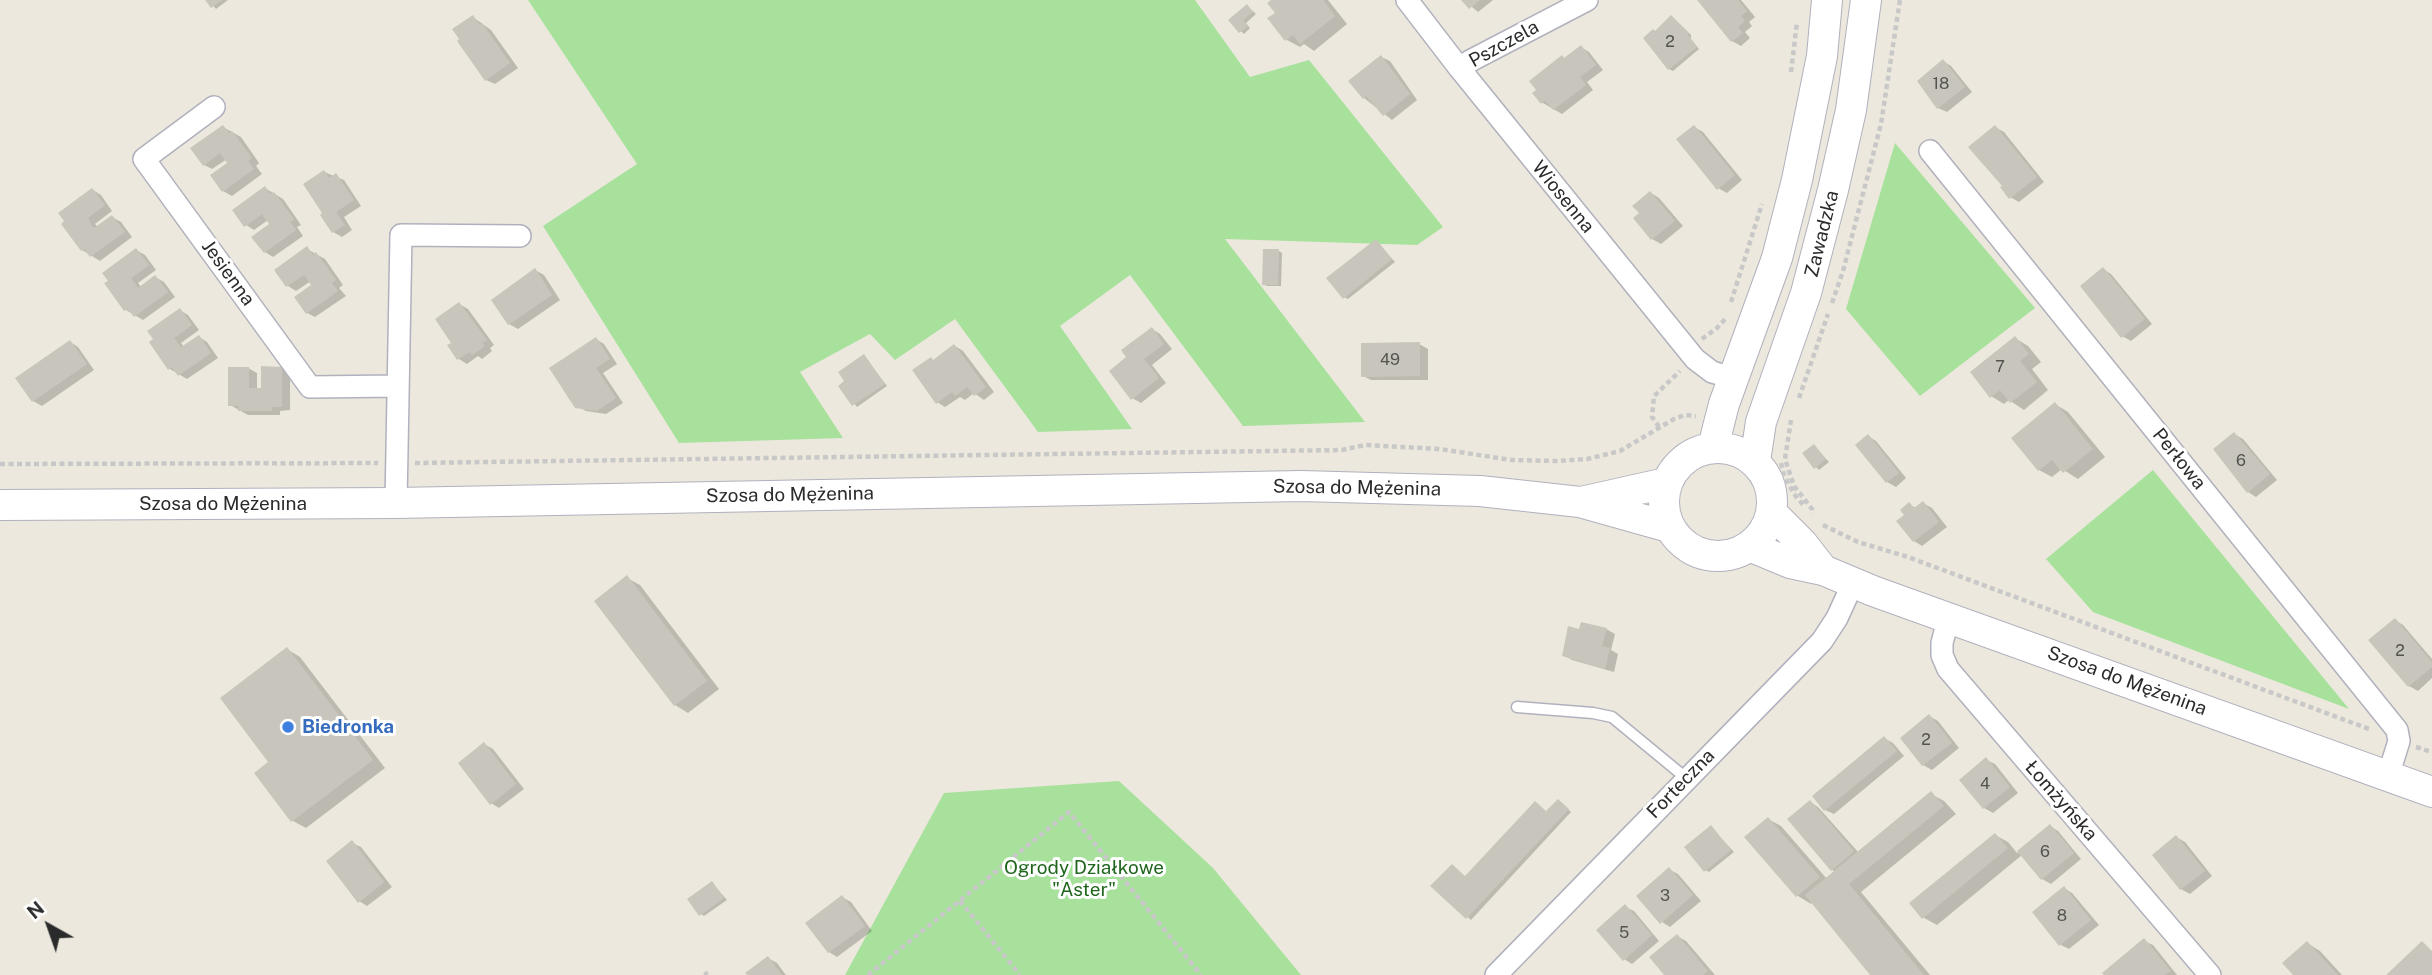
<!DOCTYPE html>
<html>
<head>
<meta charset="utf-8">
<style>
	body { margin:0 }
	#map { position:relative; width:2432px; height:975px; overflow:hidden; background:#ece8dd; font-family:"Public Sans",sans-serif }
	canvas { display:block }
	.north { position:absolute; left:14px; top:891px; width:70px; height:70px; -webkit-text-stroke:5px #fff; paint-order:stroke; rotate:320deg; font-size:19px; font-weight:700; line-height:28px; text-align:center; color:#2b2b2b }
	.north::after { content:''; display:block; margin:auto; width:24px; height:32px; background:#2b2b2b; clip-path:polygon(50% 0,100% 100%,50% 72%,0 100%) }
</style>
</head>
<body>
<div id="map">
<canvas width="2432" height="975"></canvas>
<div class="north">N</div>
</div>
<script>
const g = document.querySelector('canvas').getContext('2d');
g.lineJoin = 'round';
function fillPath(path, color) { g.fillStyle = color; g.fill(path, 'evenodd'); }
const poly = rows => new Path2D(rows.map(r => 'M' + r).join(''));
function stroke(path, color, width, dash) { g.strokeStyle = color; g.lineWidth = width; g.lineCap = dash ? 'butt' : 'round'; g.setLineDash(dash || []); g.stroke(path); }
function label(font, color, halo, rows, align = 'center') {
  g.font = font + ' "Public Sans",sans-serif'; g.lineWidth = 6; g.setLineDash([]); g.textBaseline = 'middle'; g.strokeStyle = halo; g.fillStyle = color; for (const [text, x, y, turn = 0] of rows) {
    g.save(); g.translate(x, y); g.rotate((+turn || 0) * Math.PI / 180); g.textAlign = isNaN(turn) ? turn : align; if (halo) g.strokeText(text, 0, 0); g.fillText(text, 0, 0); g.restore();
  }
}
fillPath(poly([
	[528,0,1195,0,1250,77,1309,60,1443,227,1417,245,1225,239,1365,422,1243,426,1130,275,1060,326,1132,429,1038,432,955,319,895,360,870,334,800,372,843,438,679,443,543,226,637,164],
	[1895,143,2035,308,1920,396,1846,309],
	[2153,470,2349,709,2093,612,2046,559],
	[1119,781,1213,868,1301,975,845,975,944,793]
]), '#a7e19c');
fillPath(poly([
	[208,0,228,0,216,9],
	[1274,0,1328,0,1347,24,1314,51,1304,44,1300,47,1287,40,1270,19,1277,13],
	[1464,0,1493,0,1478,12],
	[1700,0,1741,0,1755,17,1749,22,1752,26,1745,32,1750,38,1741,46,1732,41],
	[1247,6,1256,14,1246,23,1250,28,1244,34,1230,20],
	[473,17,491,30,518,68,495,84,486,80],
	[1672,17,1691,35,1691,39,1699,49,1673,71,1669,69,1656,32],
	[1581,47,1589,52,1603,70,1587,82,1593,90,1562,114,1543,103,1535,93],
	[1381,57,1390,61,1417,100,1392,120,1364,98,1350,81],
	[1943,61,1951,66,1972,92,1947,112,1938,108],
	[223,127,241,137,259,163,256,166,262,174,232,196,223,191,230,163,227,159,212,169,204,165],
	[1694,127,1703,132,1742,180,1727,193,1718,188],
	[1995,127,2004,132,2044,182,2019,202,2010,197],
	[324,172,344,180,361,206,344,217,352,230,342,237,333,232],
	[265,188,283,199,301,225,297,227,303,236,273,257,265,252,271,225,268,220,254,230,246,225],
	[93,190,101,195,112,211,95,224,98,227,112,217,121,222,132,237,100,261,82,250],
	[1651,193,1659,198,1683,226,1661,244,1652,239,1641,214],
	[1376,241,1395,262,1348,299,1344,297],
	[307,249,325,259,343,285,339,288,346,296,315,317,307,313,313,285,311,281,296,291,288,286,276,270],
	[136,250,145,255,156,270,138,283,141,287,155,277,164,282,175,297,143,320,126,310,110,281],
	[1279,251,1282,253,1281,286,1267,286,1263,284],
	[2103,269,2111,274,2152,324,2131,341,2122,336],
	[535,270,544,275,560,300,518,329,509,324],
	[459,304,468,309,494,345,490,348,492,351,482,359,478,356,467,364,459,359,454,343],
	[180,310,188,315,199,330,181,343,184,347,199,337,207,342,218,358,187,379,170,369,152,342],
	[1152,329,1160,334,1172,349,1152,365,1166,383,1141,403,1132,398,1129,357],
	[2015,338,2028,346,2041,362,2032,369,2048,390,2024,410,2009,400,2004,404,1991,396],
	[596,339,604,344,617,364,603,373,623,403,606,414,586,411,577,406],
	[70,342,78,347,94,370,42,406,33,401],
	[1419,344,1428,349,1428,380,1371,380,1363,376],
	[955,346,963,351,994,392,984,400,974,393,965,400,960,397,945,407,937,402,931,359,935,361],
	[864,356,887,386,857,407,840,386],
	[248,368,257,373,257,390,262,390,282,368,290,373,290,410,280,411,280,415,248,415,230,405],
	[2055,404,2068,412,2105,457,2078,479,2062,469,2052,477,2039,470],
	[2234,434,2243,439,2277,480,2256,497,2248,492],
	[1868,436,1876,441,1906,478,1896,487,1887,482,1857,445],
	[1814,446,1829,462,1819,470,1816,467],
	[1923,503,1932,508,1947,527,1922,546,1914,541,1907,515,1909,504,1916,508],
	[627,578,640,585,719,689,688,713,675,705],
	[2395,620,2403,625,2432,659,2432,678,2418,691,2409,686],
	[1606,629,1615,634,1611,650,1618,654,1614,672,1572,660,1564,655,1580,631],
	[287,649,300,657,385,768,306,828,293,821,257,773,271,762],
	[1929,716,1938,721,1959,748,1932,770,1923,765,1902,738],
	[1884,738,1893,743,1904,756,1834,814,1825,810],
	[484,744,493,749,524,789,499,808,491,803],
	[1986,760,1995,764,2018,793,1993,813,1984,808,1961,780],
	[1931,794,1944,801,1956,814,1861,892,1930,975,1873,975,1813,902,1811,904,1798,896,1746,838,1768,819,1781,826,1827,879,1836,872,1832,870,1810,802,1818,807,1859,853],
	[1562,803,1571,812,1471,920,1433,886,1466,878],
	[2050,826,2058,831,2081,859,2051,884,2042,879,2022,855,1937,925,1924,918,1912,903,1995,835,2008,842,2017,853],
	[1711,827,1734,852,1709,872,1705,870],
	[2176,837,2185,842,2212,876,2190,894,2181,889,2154,855],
	[352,843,361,847,392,887,367,906,359,901],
	[1670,870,1678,874,1701,901,1670,927,1662,922],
	[712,883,727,900,704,916,701,914],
	[2064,888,2072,893,2099,925,2069,949,2061,945],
	[842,897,851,902,872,931,837,957,829,952],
	[1625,907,1634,911,1659,941,1632,964,1624,959],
	[1677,936,1686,941,1715,975,1667,975],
	[2144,941,2153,945,2177,975,2106,975],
	[2307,943,2320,951,2342,975,2296,975],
	[768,958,777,963,786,975,749,975]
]), '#0003');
fillPath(poly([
	[205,0,222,0,211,8],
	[1271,0,1323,0,1335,16,1300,44,1293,35,1285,41,1267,18,1275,13,1267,3],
	[1461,0,1480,0,1469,9],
	[1697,0,1738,0,1747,11,1741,16,1745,21,1738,27,1743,33,1731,42],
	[1247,4,1253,12,1243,20,1248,26,1239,33,1228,20],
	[473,15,480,25,482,23,510,63,485,81,457,41,459,39,452,29],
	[1671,15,1688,32,1688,35,1697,47,1668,70,1643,38,1653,29,1655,31],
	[1581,45,1596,65,1580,77,1586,85,1553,110,1545,100,1541,104,1532,93,1536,90,1529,81,1562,55,1564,58],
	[1381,55,1410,94,1383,116,1366,96,1363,99,1348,81],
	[1943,59,1965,87,1937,109,1917,81],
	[223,125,229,133,232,131,252,158,248,161,254,169,222,192,210,175,227,163,220,153,203,166,190,148],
	[1694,125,1735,175,1717,190,1676,139],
	[1995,125,2037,177,2009,199,2000,187,2002,186,1968,147],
	[324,170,329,178,336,173,354,200,336,212,345,225,332,233,320,215,322,213,303,184],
	[265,186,270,194,274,192,294,219,290,222,296,230,264,253,251,237,269,224,262,214,244,227,232,210],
	[92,188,105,205,88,218,91,224,94,228,112,215,125,232,90,257,84,249,81,251,61,224,64,221,58,213],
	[1650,191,1675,221,1651,240,1633,218,1639,213,1632,206],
	[1376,239,1392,259,1343,299,1326,278],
	[307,246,313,255,316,252,336,280,332,283,338,291,306,314,294,297,311,285,304,275,286,287,274,270],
	[136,248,149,265,131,278,134,282,138,288,155,275,168,292,134,317,128,309,124,311,104,283,108,281,102,273],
	[1263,249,1279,249,1278,285,1262,285],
	[2103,267,2145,319,2121,338,2080,286],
	[535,268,552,295,508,325,491,300],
	[459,302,487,340,482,343,485,346,472,355,470,352,457,360,447,345,451,343,435,319],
	[180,308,192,325,174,338,181,347,199,335,211,353,178,376,172,367,168,370,149,342,153,339,147,331],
	[1152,327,1164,344,1144,359,1159,378,1131,400,1109,371,1126,357,1121,350],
	[2015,336,2029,354,2020,361,2037,382,2010,403,2000,390,1990,398,1970,372],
	[596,337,610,359,596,368,616,398,597,411,575,408,549,368],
	[70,340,87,364,32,402,15,378],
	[1420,342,1420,376,1361,377,1361,343],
	[954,344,986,387,974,396,967,387,955,396,952,392,936,404,912,370,931,357,933,360],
	[864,354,885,384,852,406,838,386,844,381,838,372],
	[261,366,282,367,282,407,272,407,272,411,238,411,238,406,228,406,228,367,249,367,249,388,261,388],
	[2055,402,2093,449,2063,473,2052,460,2038,471,2011,438],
	[2234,432,2270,474,2247,493,2213,449],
	[1868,434,1899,473,1886,483,1855,445],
	[1814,444,1826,459,1814,469,1802,453],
	[1923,501,1939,522,1913,542,1896,521,1904,515,1900,510,1909,502,1914,508],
	[627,575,707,681,674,706,594,601],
	[2395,618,2432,662,2432,667,2408,687,2368,640],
	[1581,622,1607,628,1602,646,1610,648,1605,669,1562,656,1568,626,1579,629],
	[287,647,373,760,291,822,254,773,268,762,220,698],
	[1929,714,1952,743,1922,766,1900,738],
	[1884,736,1897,751,1824,811,1812,796],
	[484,742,516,784,490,805,458,763],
	[1986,757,2010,787,1983,809,1959,780],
	[1931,791,1944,806,1849,884,1924,975,1870,975,1805,895],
	[1558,799,1569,809,1466,919,1430,886,1452,864,1465,876,1535,801,1546,811],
	[1810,800,1854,851,1831,871,1787,819],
	[1768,817,1820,877,1796,897,1744,837],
	[2050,824,2074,853,2041,880,2017,851],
	[1711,825,1731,850,1704,872,1684,847],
	[1995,833,2008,848,1922,919,1909,903],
	[2176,835,2205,871,2180,890,2152,855],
	[352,840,384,882,358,903,326,861],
	[1669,867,1693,895,1660,924,1636,896],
	[712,881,724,898,699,916,687,899],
	[2064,886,2091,920,2059,946,2032,912],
	[842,895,865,926,828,953,805,923],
	[1625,904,1652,935,1623,961,1596,930],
	[1677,934,1708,971,1703,975,1664,975,1649,957],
	[2144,938,2171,971,2165,975,2104,975,2102,973],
	[2307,941,2338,975,2293,975,2282,963],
	[2422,941,2432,951,2432,975,2386,975],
	[768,956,782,975,747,975,745,973]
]), '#c8c6bc');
const lane = poly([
	[1517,707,1593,713,1612,717,1686,778]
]);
const street = poly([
	[1407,0,1460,69,1695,359,1712,372,1733,378],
	[1460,69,1470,61,1587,0],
	[214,107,144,159,310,387,398,386],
	[1930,151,2397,730,2399,741,2388,776],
	[396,503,401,235,520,236],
	[1949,616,1942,643,1942,655,1948,669,2210,975],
	[1496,975,1822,641,1837,618,1853,583]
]);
const secondary = poly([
	[1713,447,1724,404,1777,258,1797,180,1822,56,1827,0],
	'1664 502a54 54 0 1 1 108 0a54 54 0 1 1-108 0Z',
	[1755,461,1761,422,1806,293,1833,190,1851,110,1866,0],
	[1581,502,1666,483],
	[0,505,396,503,1301,486,1480,491,1580,502,1669,527],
	[1771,512,1802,543,1823,570],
	[1749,546,1790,563,1823,570,1873,591,2432,792]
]);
stroke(lane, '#b1b1be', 13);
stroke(street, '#b1b1be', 24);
stroke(secondary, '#b1b1be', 32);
stroke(poly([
	[1791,72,1797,22],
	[1731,302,1762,204],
	[1832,303,1843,271,1881,124,1900,0],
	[1702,339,1717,328,1727,317],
	[1799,398,1828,314],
	[1791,420,1785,459,1794,486,1812,509,1813,514],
	[1659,427,1652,417,1654,396,1680,371],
	[415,463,1342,450,1365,445,1439,449,1512,460,1557,461,1587,459,1620,451,1674,419,1685,415,1696,416],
	[1781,463,1784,475,1794,494,1805,507],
	[0,464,378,463],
	[1823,525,1858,542,1908,557,2369,729],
	[2416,747,2432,752],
	[960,901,1020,975],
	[705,972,707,975],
	[868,975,1069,812,1201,975]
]), '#c8c8c8', 4.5, [5, 3.5]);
stroke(lane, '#fff', 10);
stroke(street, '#fff', 21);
stroke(secondary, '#fff', 30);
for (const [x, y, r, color] of [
	[288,727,7,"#3f7fe0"]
]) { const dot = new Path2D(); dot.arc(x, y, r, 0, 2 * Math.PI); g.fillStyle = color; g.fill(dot); stroke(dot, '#fff', 2.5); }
label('16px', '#52524f', null, [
	["2",1670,42],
	["18",1941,84],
	["49",1390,360],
	["7",2000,367],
	["6",2241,461],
	["2",2400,651],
	["2",1926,740],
	["4",1985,784],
	["6",2045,852],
	["3",1665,896],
	["8",2062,916],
	["5",1624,933]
]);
label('19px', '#2b2b2b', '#fff', [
	["Pszczela",1504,44,-29],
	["Wiosenna",1563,197,51],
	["Zawadzka",1822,234,-76],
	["Jesienna",228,273,54],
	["Perłowa",2179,459,51],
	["Szosa do Mężenina",1357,488,1],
	["Szosa do Mężenina",790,495,-1],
	["Szosa do Mężenina",223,504],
	["Szosa do Mężenina",2127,681,20],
	["Forteczna",1681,784,-46],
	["Łomżyńska",2061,801,49]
]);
label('bold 19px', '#366cbe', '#fff', [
	["Biedronka",302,727]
], 'left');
label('19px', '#20661d', '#fff', [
	["Ogrody Działkowe",1084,868],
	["\"Aster\"",1084,890]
]);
</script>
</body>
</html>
